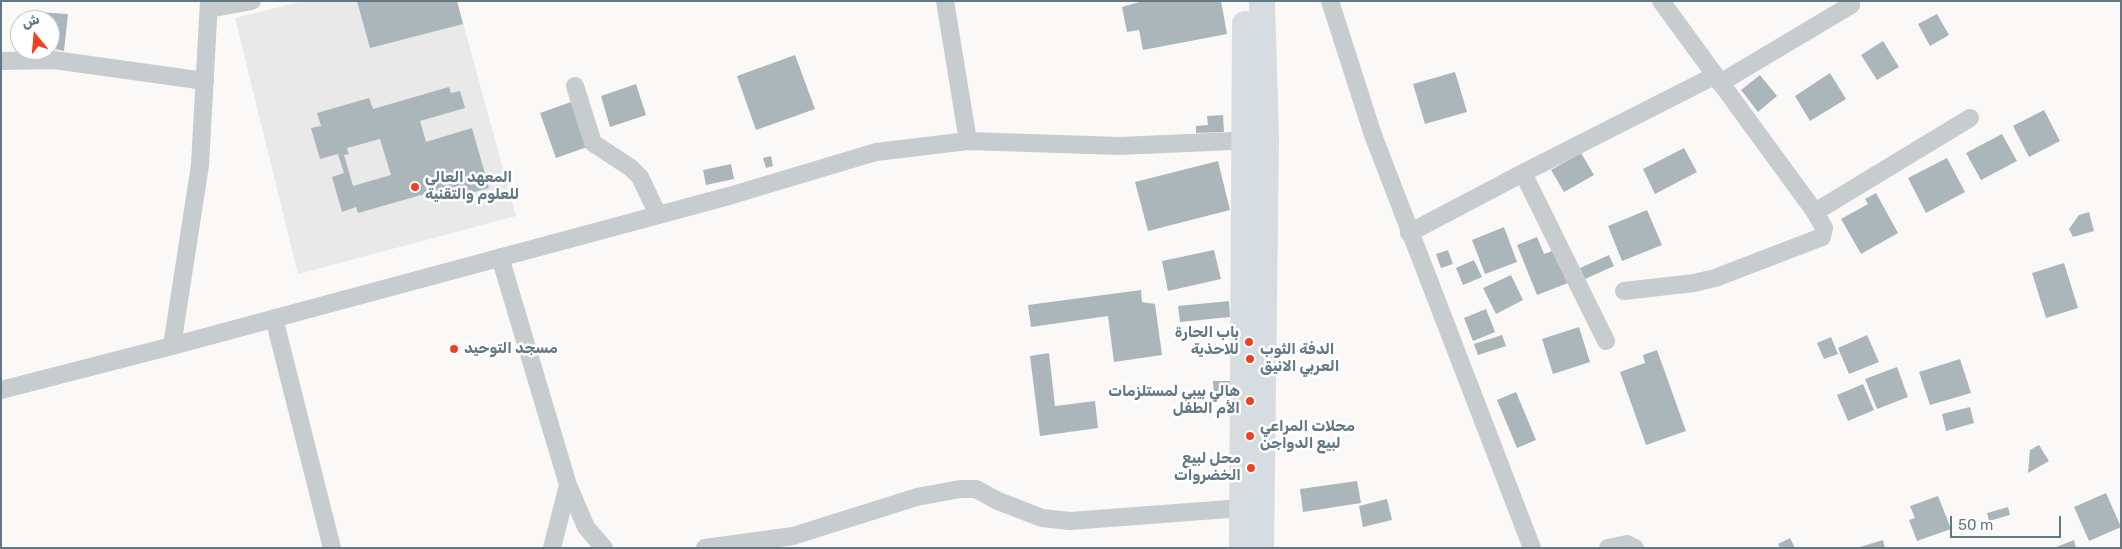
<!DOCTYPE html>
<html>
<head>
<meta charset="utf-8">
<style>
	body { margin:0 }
	#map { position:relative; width:2122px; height:549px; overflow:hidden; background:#faf9f7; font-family:Rubik,"Noto Sans Arabic",sans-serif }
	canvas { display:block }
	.frame { position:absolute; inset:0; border:2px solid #627884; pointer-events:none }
	.north { position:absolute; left:10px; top:10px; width:50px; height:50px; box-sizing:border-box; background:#fff; border:1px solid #c0c9ce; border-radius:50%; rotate:343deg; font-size:14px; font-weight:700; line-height:20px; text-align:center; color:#627884 }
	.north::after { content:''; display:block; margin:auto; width:18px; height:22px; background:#f04221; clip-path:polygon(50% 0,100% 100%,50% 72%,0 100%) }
	.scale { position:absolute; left:1950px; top:516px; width:111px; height:22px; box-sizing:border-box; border:2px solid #627884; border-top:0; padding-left:6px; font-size:15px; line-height:18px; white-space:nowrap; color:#627884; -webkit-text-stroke:4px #fff; paint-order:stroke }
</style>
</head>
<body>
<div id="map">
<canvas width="2122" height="549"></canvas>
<div class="frame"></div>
<div class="north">ش</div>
<div class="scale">50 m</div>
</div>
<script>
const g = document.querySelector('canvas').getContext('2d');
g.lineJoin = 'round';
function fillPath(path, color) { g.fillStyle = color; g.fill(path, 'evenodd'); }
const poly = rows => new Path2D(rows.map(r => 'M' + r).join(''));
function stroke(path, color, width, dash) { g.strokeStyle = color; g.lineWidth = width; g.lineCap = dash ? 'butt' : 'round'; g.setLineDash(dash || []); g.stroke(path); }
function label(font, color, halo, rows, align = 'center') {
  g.font = font + ' Rubik,"Noto Sans Arabic",sans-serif'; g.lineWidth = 5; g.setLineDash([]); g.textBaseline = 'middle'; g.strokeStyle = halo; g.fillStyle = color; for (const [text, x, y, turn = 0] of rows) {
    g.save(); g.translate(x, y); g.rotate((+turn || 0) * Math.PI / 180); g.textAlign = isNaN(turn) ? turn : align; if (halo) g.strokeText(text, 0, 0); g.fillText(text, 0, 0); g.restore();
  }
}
fillPath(poly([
	[304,1,457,1,516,216,298,274,235,18]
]), '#e8e9e8');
fillPath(poly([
	[357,1,457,1,463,24,370,48],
	[1143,1,1221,1,1227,34,1143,50,1139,30,1127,32,1122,7],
	[39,12,68,14,64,51,50,48,50,20,38,20],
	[1937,14,1949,35,1930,46,1918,24],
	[1883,41,1899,67,1877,80,1861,55],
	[795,55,815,109,756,130,737,76],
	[1455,72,1467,112,1425,124,1413,84],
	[1830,73,1846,99,1810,121,1795,96],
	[1760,75,1777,96,1758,112,1741,90],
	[636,84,646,115,610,127,601,96],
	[449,87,451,93,460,91,465,108,420,121,426,142,472,128,489,188,439,202,435,191,358,213,356,207,342,212,332,177,344,173,338,154,320,159,311,128,321,126,317,113,369,98,373,109],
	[380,139,391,175,353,186,344,155,349,154,347,148],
	[571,102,587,147,556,158,540,113],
	[2044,110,2060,141,2029,157,2013,126],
	[1223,115,1224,132,1196,133,1196,126,1208,125,1207,116],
	[2002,134,2017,161,1981,180,1966,153],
	[1684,148,1697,172,1655,194,1643,169],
	[1581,153,1594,175,1564,192,1551,170],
	[771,156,773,166,766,168,763,158],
	[1947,158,1965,192,1926,213,1908,178],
	[1218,161,1230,210,1148,231,1135,182],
	[731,164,734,179,706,185,703,170],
	[1876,193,1898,233,1861,254,1841,219,1868,204,1865,199],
	[1647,210,1662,245,1622,261,1608,226],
	[2089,212,2094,231,2073,237,2069,229,2079,215],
	[1504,227,1517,262,1485,274,1472,240],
	[1537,237,1544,254,1555,250,1568,283,1537,295,1517,245],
	[1214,250,1221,279,1168,291,1162,261],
	[1448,250,1453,264,1441,268,1436,254],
	[1609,255,1614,266,1585,279,1580,268],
	[1474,260,1482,277,1463,285,1456,268],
	[2064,263,2078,308,2046,318,2032,273],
	[1511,275,1523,300,1496,314,1483,288],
	[1141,290,1142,302,1155,304,1162,355,1114,362,1108,316,1031,327,1028,305],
	[1229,301,1230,317,1180,322,1178,306],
	[1486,309,1495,332,1473,341,1464,318],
	[1579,327,1590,362,1553,374,1542,339],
	[1502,335,1506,346,1478,355,1474,344],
	[1867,335,1879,362,1849,374,1838,348],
	[1831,337,1838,354,1824,359,1817,343],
	[1657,350,1686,431,1646,445,1620,372,1645,363,1643,355],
	[1049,353,1055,406,1095,401,1098,428,1040,436,1030,356],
	[1960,359,1971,393,1930,405,1919,372],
	[1897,367,1908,397,1877,409,1865,379],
	[1213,381,1231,381,1232,397,1214,398],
	[1863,384,1874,410,1848,421,1837,395],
	[1516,392,1536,440,1517,448,1497,400],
	[1970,407,1974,423,1946,431,1942,414],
	[2039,445,2049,461,2028,473,2030,450],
	[1357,481,1361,503,1303,512,1300,489],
	[2106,493,2121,527,2089,541,2074,507],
	[1938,496,1951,529,1917,541,1909,520,1915,518,1910,506],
	[1387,499,1392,520,1363,527,1359,506],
	[2008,507,2010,515,1989,521,1987,513],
	[1790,538,1795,548,1780,548,1778,544],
	[1883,540,1885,548,1860,548,1860,547],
	[2074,540,2076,548,2054,548]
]), '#abb6bb');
stroke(poly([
	[945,1,968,141],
	[1330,1,1373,135,1532,548],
	[209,9,252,1],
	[1,61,54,60,205,81],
	[1720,83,1851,5],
	[575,86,593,143,631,168,640,177,658,215],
	[1523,173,1606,341],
	[1815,212,1970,118],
	[1409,233,1523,173,1714,76],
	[500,257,568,485,586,527,604,548],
	[1624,291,1694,283,1715,278,1822,237,1824,228,1815,212,1661,1],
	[274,318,332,548],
	[172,346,200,165,209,1],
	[1,390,172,346,729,196,876,152,968,141,1120,146,1255,140],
	[552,548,568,485],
	[705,548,793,536,917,497,960,489,976,489,998,501,1042,518,1070,521,1242,508],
	[1608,548,1627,544,1635,548]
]), '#c7cccf', 18);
stroke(poly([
	[1242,548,1245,24],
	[1261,548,1266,138,1262,1]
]), '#d6dcdf', 26);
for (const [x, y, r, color] of [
	[415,187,5,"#f04221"],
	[1249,342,5,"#f04221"],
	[454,349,5,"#f04221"],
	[1250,359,5,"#f04221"],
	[1250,401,5,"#f04221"],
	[1250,436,5,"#f04221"],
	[1251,468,5,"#f04221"]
]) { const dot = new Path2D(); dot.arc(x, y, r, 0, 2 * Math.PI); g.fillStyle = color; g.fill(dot); stroke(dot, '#fff', 2); }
label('bold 15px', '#627884', '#fff', [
	["المعهد العالي",425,178],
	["للعلوم والتقنية",425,195],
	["باب الحارة",1239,333,"right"],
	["للاحذية",1239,350,"right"],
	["مسجد التوحيد",464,349],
	["الدفة الثوب",1260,350],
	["العربي الانيق",1260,367],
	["هالي بيبي لمستلزمات",1240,392,"right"],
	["الأم الطفل",1240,409,"right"],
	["محلات المراعي",1260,427],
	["لبيع الدواجن",1260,444],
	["محل لبيع",1241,459,"right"],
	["الخضروات",1241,476,"right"]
], 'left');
</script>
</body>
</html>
